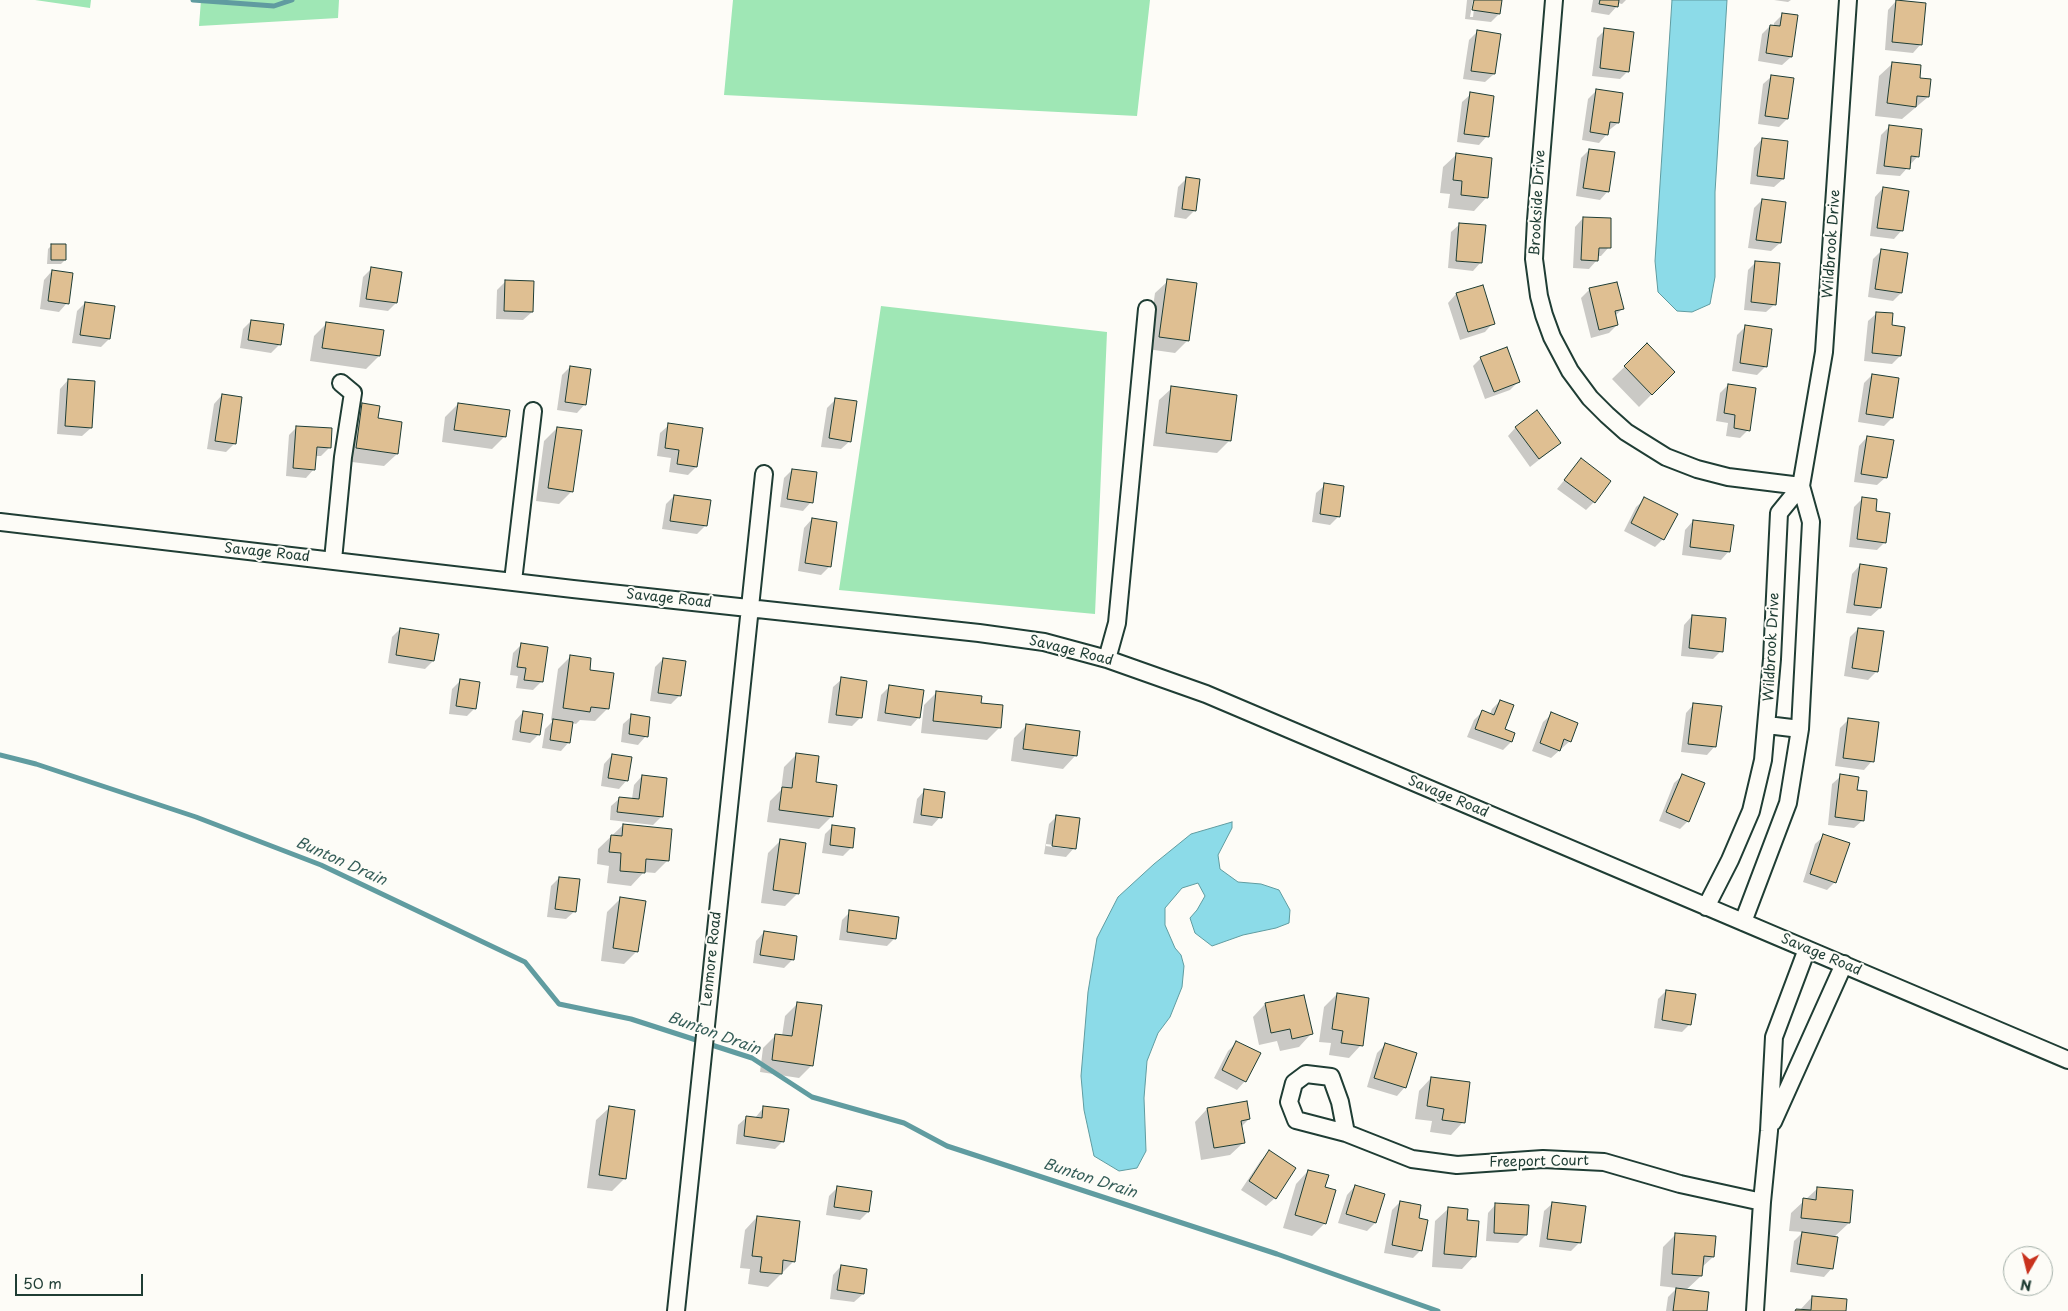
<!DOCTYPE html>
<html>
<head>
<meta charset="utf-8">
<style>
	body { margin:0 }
	#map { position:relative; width:2068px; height:1311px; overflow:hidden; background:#fdfcf7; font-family:"Playpen Sans",sans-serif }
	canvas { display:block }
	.north { position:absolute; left:2003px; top:1246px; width:50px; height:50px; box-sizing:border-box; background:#fdfcf7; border:1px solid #a4b0a9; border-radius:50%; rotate:188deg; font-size:14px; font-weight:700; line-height:20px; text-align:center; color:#1f3d34 }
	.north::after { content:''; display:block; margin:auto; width:18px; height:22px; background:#c8321e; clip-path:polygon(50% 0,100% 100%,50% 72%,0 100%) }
	.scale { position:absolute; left:15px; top:1274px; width:128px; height:22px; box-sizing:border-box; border:2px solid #1f3d34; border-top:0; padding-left:6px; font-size:15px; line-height:18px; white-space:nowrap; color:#1f3d34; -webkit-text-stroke:4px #fdfcf7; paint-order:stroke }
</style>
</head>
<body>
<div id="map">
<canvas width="2068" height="1311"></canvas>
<div class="north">N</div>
<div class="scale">50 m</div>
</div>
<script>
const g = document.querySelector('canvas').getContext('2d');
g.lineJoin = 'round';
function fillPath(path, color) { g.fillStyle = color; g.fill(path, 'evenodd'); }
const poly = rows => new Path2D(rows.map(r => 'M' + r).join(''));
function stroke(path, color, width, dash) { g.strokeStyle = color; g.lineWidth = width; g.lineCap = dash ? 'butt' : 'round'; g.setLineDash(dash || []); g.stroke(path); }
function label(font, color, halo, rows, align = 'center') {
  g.font = font + ' "Playpen Sans",sans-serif'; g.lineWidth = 4; g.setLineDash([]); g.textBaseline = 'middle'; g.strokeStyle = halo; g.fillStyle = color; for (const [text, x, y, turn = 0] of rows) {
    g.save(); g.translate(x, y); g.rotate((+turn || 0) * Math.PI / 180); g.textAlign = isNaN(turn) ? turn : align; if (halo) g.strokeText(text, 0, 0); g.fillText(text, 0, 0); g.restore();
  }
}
fillPath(poly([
	[35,0,91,0,90,8],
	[201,0,339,0,338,18,199,26],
	[733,0,1150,0,1137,116,724,95],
	[881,306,1107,332,1095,614,839,590]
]), '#9fe7b5');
const water = poly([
	[1672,0,1727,0,1715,192,1715,277,1710,304,1692,312,1677,311,1658,292,1655,261,1672,0],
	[1232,822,1232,828,1218,855,1220,869,1238,882,1261,884,1279,890,1290,910,1289,923,1276,928,1243,935,1212,946,1195,933,1190,918,1197,910,1205,896,1198,883,1182,888,1165,908,1165,925,1175,948,1181,955,1184,966,1182,987,1170,1017,1158,1033,1147,1061,1144,1098,1146,1151,1137,1168,1119,1171,1094,1156,1084,1110,1081,1076,1088,992,1097,938,1118,897,1154,864,1191,834,1232,822]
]);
fillPath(water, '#8cdbe8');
stroke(water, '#609ca0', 1);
fillPath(poly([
	[1467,0,1473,0,1470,17,1473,17,1475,0,1501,0,1499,14,1491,22,1465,19],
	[1593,0,1626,0,1622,4,1618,3,1617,6,1609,15,1591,12],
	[1774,0,1791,0,1788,2],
	[1896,1,1921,44,1913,53,1885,50,1888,10],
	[1783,14,1791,57,1782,65,1758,61,1762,34,1770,26,1774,27,1774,23],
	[1605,30,1628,71,1620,79,1592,76,1597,38],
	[1477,32,1499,35,1494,74,1485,82,1463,79,1469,40],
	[1892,64,1918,79,1928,97,1902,119,1875,116,1879,76],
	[1772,76,1787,119,1779,127,1758,124,1763,84],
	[1596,91,1618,123,1608,131,1607,134,1599,143,1582,140,1588,99],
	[1471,94,1487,136,1479,145,1457,142,1462,102],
	[1889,127,1918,156,1900,176,1876,174,1881,135],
	[1762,139,1783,179,1774,187,1750,184,1754,148],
	[1589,150,1608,191,1600,200,1576,196,1581,158],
	[1456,155,1491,159,1486,198,1474,211,1448,208,1450,194,1440,193,1443,167],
	[1187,178,1195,210,1186,219,1174,217,1178,187],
	[1883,188,1902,230,1894,239,1870,236,1875,197],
	[1762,200,1780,243,1771,251,1748,248,1754,208],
	[1583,218,1609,247,1601,256,1597,256,1597,260,1589,269,1573,268,1575,227],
	[1460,224,1481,262,1473,271,1448,268,1451,232],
	[52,245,65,260,61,264,47,264,48,249],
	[1882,250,1901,293,1893,301,1868,297,1873,259],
	[1756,262,1775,304,1766,312,1744,310,1748,270],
	[371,269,396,303,388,311,359,307,363,277],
	[52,271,67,303,59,312,40,309,44,280],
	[1168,281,1188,340,1175,353,1147,349,1155,293],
	[505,282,532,312,523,320,496,319,497,290],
	[1589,290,1622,309,1615,316,1617,325,1609,333,1591,338,1581,298],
	[1456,294,1493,323,1485,332,1460,340,1448,303],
	[85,303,109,339,101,347,72,343,77,311],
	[1877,313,1900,356,1892,364,1864,361,1868,321],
	[251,321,280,344,271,353,240,348,243,329],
	[327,323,382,331,379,356,366,369,310,361,314,336],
	[1746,326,1766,366,1757,375,1732,371,1737,335],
	[1647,345,1674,372,1639,407,1612,379],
	[1481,358,1518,382,1510,390,1485,399,1473,366],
	[570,367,585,404,577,413,557,410,562,375],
	[1872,375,1892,418,1884,426,1858,422,1864,383],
	[68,380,91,428,82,436,57,434,60,389],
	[1728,385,1748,430,1740,438,1726,436,1728,423,1716,421,1720,393],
	[1172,388,1230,440,1217,453,1153,446,1159,400],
	[222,395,235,443,226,452,207,449,214,404],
	[835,400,850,441,841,449,821,447,827,408],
	[363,404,377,420,397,454,384,466,344,461,350,417],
	[458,404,505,436,492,449,442,442,445,417],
	[669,425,696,467,688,475,669,472,671,458,657,456,660,433],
	[297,427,331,429,329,448,321,456,315,456,314,469,306,478,286,476,289,435],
	[1516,427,1560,443,1530,467,1508,436],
	[557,428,572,491,559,504,536,501,544,441],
	[1867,437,1886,477,1877,485,1854,482,1859,446],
	[1581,460,1594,502,1586,510,1557,489],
	[792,470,811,502,803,511,780,507,784,478],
	[1325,485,1338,517,1330,525,1312,522,1316,493],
	[674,496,706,525,697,534,662,529,666,504],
	[1645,499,1663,539,1655,547,1624,531,1636,507],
	[1862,499,1875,512,1885,542,1877,550,1849,547,1854,507],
	[812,519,830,566,821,575,798,571,804,528],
	[1693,521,1729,551,1721,560,1682,555,1685,530],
	[1860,565,1880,608,1871,616,1846,613,1852,574],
	[1692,616,1721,651,1713,659,1681,656,1684,625],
	[400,629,433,661,425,669,388,663,392,637],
	[1858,629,1877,671,1868,680,1844,676,1850,637],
	[521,645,546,648,541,682,533,690,516,688,518,676,510,675,513,653],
	[571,656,588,671,607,709,595,721,580,720,576,724,572,723,569,742,561,751,542,748,545,729,553,721,551,720,558,669],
	[663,659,680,695,671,704,650,701,655,667],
	[842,679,860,718,852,726,828,723,833,687],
	[461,680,475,708,467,716,449,714,452,689],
	[889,687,919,717,911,726,877,721,881,695],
	[937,692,980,704,1000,727,987,740,921,733,924,705],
	[1500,701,1504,730,1514,734,1511,742,1503,750,1467,737,1474,720,1482,712,1490,714,1492,709],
	[1694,704,1715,746,1707,755,1681,752,1686,713],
	[523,712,539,734,530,743,512,740,515,721],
	[1552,714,1570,741,1551,758,1532,751,1543,722],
	[632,716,646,736,638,745,621,742,623,724],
	[1849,719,1872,761,1864,770,1835,766,1840,728],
	[1027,725,1075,756,1063,769,1011,761,1014,738],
	[797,754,832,816,819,829,767,822,770,801,781,790,784,767],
	[612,755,627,780,619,789,601,786,604,764],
	[1683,775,1688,821,1680,829,1659,821,1674,783],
	[642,776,662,816,653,825,610,820,611,806,620,798,632,799,634,785],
	[1841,776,1856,791,1863,820,1854,828,1828,825,1832,784],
	[925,790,940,817,932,826,913,823,917,799],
	[1057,816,1074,848,1066,857,1044,854,1049,824],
	[1046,844,1069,847,1069,849,1046,846],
	[623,825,668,860,655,873,644,872,631,886,607,883,609,866,597,864,598,849],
	[833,826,851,848,843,856,822,853,825,834],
	[1824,836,1835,882,1827,890,1803,882,1815,844],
	[781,840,798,893,785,906,761,903,768,853],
	[559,878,575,911,566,919,547,917,551,886],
	[620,899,637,951,624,964,601,961,607,912],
	[850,912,895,938,887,946,839,940,842,920],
	[764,932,793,959,784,968,753,963,756,941],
	[1666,991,1690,1024,1682,1032,1654,1028,1658,999],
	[1337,994,1361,1045,1349,1058,1329,1055,1331,1043,1319,1042,1324,1007],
	[798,1003,812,1065,799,1078,760,1072,763,1048,776,1035,782,1036,785,1016],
	[1265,1004,1311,1034,1299,1047,1280,1051,1277,1041,1259,1045,1253,1017],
	[1237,1042,1245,1081,1237,1090,1214,1078,1228,1051],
	[1385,1045,1405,1087,1397,1096,1367,1087,1377,1053],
	[1431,1078,1463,1122,1451,1135,1430,1132,1432,1121,1415,1119,1419,1091],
	[764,1107,783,1141,775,1149,736,1144,738,1125,747,1117,755,1118],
	[609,1108,625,1178,612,1191,587,1188,596,1120],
	[1207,1109,1249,1119,1241,1127,1243,1143,1230,1155,1201,1160,1195,1122],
	[1270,1152,1294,1168,1275,1198,1266,1206,1241,1190,1261,1160],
	[1308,1171,1324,1188,1325,1223,1312,1236,1283,1228,1296,1184],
	[1355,1186,1383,1195,1375,1223,1367,1231,1338,1223,1347,1195],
	[837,1188,868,1212,860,1220,826,1215,829,1196],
	[1818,1188,1849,1223,1834,1237,1832,1268,1824,1277,1790,1272,1794,1241,1803,1232,1789,1231,1791,1213],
	[1400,1202,1421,1250,1413,1258,1384,1253,1392,1210],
	[1553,1203,1579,1243,1571,1251,1539,1247,1544,1211],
	[1496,1204,1526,1235,1518,1243,1486,1241,1488,1213],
	[1448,1209,1466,1221,1474,1256,1462,1269,1432,1267,1435,1221],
	[757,1217,794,1261,768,1287,748,1284,750,1269,740,1268,745,1230],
	[1676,1234,1713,1257,1701,1268,1701,1276,1686,1290,1706,1311,1666,1311,1668,1297,1677,1288,1660,1286,1663,1247],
	[841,1266,863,1294,854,1302,830,1299,833,1275],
	[1812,1297,1845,1311,1795,1311,1800,1310]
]), '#0003');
stroke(poly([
	[193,0,274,6,292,0],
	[0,755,36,764,196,817,321,865,525,962,559,1004,631,1019,752,1058,812,1097,904,1123,947,1146,1277,1254,1438,1311]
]), '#609ca0', 5);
const building = poly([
	[1474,0,1502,0,1500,14,1472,10,1474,0],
	[1600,0,1619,0,1618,7,1599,4,1600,0],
	[1896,0,1926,3,1922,45,1892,42,1896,0],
	[1782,13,1798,15,1792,57,1766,53,1770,25,1780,26,1782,13],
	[1604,28,1634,32,1629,72,1600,68,1604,28],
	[1477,30,1501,34,1495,74,1471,71,1477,30],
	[1892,62,1921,65,1920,78,1931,79,1929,97,1917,96,1916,107,1887,103,1892,62],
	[1771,75,1794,78,1788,119,1765,116,1771,75],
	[1596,89,1623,93,1619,123,1610,122,1608,135,1590,132,1596,89],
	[1470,92,1494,96,1489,137,1464,134,1470,92],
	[1889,125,1922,129,1919,157,1911,156,1910,169,1884,166,1889,125],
	[1762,138,1788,141,1784,179,1757,176,1762,138],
	[1589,149,1615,152,1609,192,1583,188,1589,149],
	[1456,153,1492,158,1488,198,1461,195,1462,181,1453,180,1456,153],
	[1186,177,1200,179,1196,211,1182,209,1186,177],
	[1883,187,1909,191,1903,231,1877,228,1883,187],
	[1762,199,1786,202,1781,243,1756,240,1762,199],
	[1583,217,1611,218,1611,248,1599,248,1598,261,1581,260,1583,217],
	[1459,223,1486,225,1482,263,1456,261,1459,223],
	[51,244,66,244,66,260,51,260,51,244],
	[1881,249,1908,253,1902,293,1875,289,1881,249],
	[1755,261,1780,263,1776,305,1751,302,1755,261],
	[371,267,402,272,397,303,366,299,371,267],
	[52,270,73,273,69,304,48,301,52,270],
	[1167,279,1197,283,1189,341,1159,337,1167,279],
	[505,280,534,281,533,312,504,311,505,280],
	[1617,282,1624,309,1615,311,1618,325,1599,330,1589,288,1617,282],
	[1483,285,1495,324,1468,332,1456,293,1483,285],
	[85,302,115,306,110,339,80,335,85,302],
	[1876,312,1893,313,1892,325,1905,327,1901,356,1872,353,1876,312],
	[251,320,284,324,281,345,248,340,251,320],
	[326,322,384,330,380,356,322,348,326,322],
	[1745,325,1772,329,1767,367,1740,363,1745,325],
	[1647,343,1675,372,1652,395,1624,366,1647,343],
	[1507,347,1520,382,1494,392,1480,357,1507,347],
	[570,366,591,369,586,405,565,402,570,366],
	[1872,374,1899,378,1893,418,1866,414,1872,374],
	[68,379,95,381,92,428,65,426,68,379],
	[1728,384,1756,388,1750,431,1734,428,1735,415,1724,413,1728,384],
	[1171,386,1237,395,1231,441,1166,433,1171,386],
	[222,394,242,397,236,444,215,441,222,394],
	[835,398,857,401,851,442,829,438,835,398],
	[362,403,380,406,378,418,402,422,398,454,356,448,362,403],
	[458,403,510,410,506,437,454,430,458,403],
	[1537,410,1561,443,1539,459,1515,427,1537,410],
	[668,423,703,428,697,467,677,464,679,450,665,448,668,423],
	[296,426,332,428,331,448,317,447,315,470,293,468,296,426],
	[557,427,582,430,573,492,548,488,557,427],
	[1867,436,1894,440,1887,478,1861,474,1867,436],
	[1581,458,1611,481,1595,503,1564,480,1581,458],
	[792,469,817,472,813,503,787,499,792,469],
	[1324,483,1344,486,1340,517,1320,514,1324,483],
	[674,495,711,500,707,526,670,521,674,495],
	[1644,497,1678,514,1664,540,1631,523,1644,497],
	[1862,497,1877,499,1876,511,1890,513,1886,543,1857,539,1862,497],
	[812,518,837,522,831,567,805,563,812,518],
	[1693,520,1734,525,1730,552,1690,547,1693,520],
	[1860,564,1887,568,1881,608,1854,605,1860,564],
	[1692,615,1726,618,1723,652,1689,648,1692,615],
	[400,628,439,634,434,661,396,655,400,628],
	[1858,628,1884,631,1878,672,1852,668,1858,628],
	[521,643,548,647,543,682,524,680,526,668,517,667,521,643],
	[570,655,591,658,590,670,614,673,609,709,591,707,590,712,563,708,570,655],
	[663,658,686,661,681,696,658,693,663,658],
	[841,677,867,681,862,718,836,715,841,677],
	[460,679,480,682,476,709,456,706,460,679],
	[889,685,924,690,920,718,885,713,889,685],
	[936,691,982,696,981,703,1003,705,1001,728,933,721,936,691],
	[1500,700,1514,705,1505,729,1515,733,1512,742,1475,729,1482,710,1494,715,1500,700],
	[1693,703,1722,706,1716,747,1688,744,1693,703],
	[523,711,543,714,540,735,520,732,523,711],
	[1551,712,1578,723,1571,742,1564,739,1560,751,1540,743,1551,712],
	[631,714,650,717,648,737,629,734,631,714],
	[1848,718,1879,722,1874,762,1843,758,1848,718],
	[553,719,573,722,570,743,550,740,553,719],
	[1026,724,1080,731,1077,756,1023,749,1026,724],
	[796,753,819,756,816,782,837,785,833,817,779,810,782,787,792,788,796,753],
	[612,754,632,757,628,781,608,778,612,754],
	[1682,774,1705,783,1689,822,1666,812,1682,774],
	[1840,774,1859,777,1857,790,1867,791,1864,821,1835,817,1840,774],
	[642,775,667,778,663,817,617,812,619,797,639,799,642,775],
	[924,789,945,792,942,818,921,815,924,789],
	[1056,815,1080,818,1076,849,1052,846,1056,815],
	[623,824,672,829,669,861,646,859,645,873,620,871,621,853,609,852,611,835,622,836,623,824],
	[832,825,855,828,853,848,830,845,832,825],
	[1823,834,1850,843,1836,883,1810,874,1823,834],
	[780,839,806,843,799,894,773,890,780,839],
	[559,877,580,879,576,912,555,909,559,877],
	[620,897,646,901,638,952,613,948,620,897],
	[849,910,899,917,896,939,847,932,849,910],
	[764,931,797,936,794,960,760,955,764,931],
	[1666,990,1696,994,1691,1025,1662,1020,1666,990],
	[1337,993,1369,998,1363,1046,1341,1043,1343,1031,1332,1029,1337,993],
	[1304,995,1313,1034,1292,1039,1290,1029,1271,1033,1265,1003,1304,995],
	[797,1002,822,1005,813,1066,772,1060,775,1034,792,1036,797,1002],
	[1236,1041,1261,1053,1246,1082,1222,1070,1236,1041],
	[1385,1043,1417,1053,1406,1088,1374,1078,1385,1043],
	[1431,1077,1470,1082,1465,1123,1442,1120,1444,1109,1427,1106,1431,1077],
	[1247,1101,1250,1119,1241,1121,1245,1143,1214,1148,1207,1108,1247,1101],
	[609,1106,635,1110,626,1179,599,1175,609,1106],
	[763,1106,789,1109,784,1142,744,1136,746,1116,762,1118,763,1106],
	[1269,1150,1296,1168,1276,1199,1249,1181,1269,1150],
	[1308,1170,1329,1175,1325,1187,1336,1190,1326,1224,1295,1215,1308,1170],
	[1355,1185,1385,1194,1376,1223,1346,1214,1355,1185],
	[837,1186,872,1191,869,1212,834,1207,837,1186],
	[1817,1187,1853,1190,1850,1223,1801,1218,1803,1198,1816,1200,1817,1187],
	[1400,1201,1421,1205,1419,1218,1428,1220,1422,1251,1392,1245,1400,1201],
	[1552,1202,1586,1206,1581,1243,1547,1239,1552,1202],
	[1495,1203,1529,1205,1527,1235,1494,1233,1495,1203],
	[1448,1207,1468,1209,1467,1220,1479,1221,1476,1257,1444,1254,1448,1207],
	[757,1216,800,1221,795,1262,783,1260,782,1274,760,1272,762,1257,752,1256,757,1216],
	[1802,1232,1838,1237,1833,1269,1797,1264,1802,1232],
	[1675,1233,1716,1236,1714,1257,1704,1256,1702,1276,1672,1274,1675,1233],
	[841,1265,867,1269,864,1294,837,1290,841,1265],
	[1676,1288,1709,1292,1707,1311,1673,1311,1676,1288],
	[1812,1296,1847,1299,1846,1311,1795,1311,1796,1309,1811,1310,1812,1296]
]);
fillPath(building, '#dfbf92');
stroke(building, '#1f3d34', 1);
const minor = poly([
	[1554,0,1536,220,1534,259,1539,296,1544,315,1552,337,1570,371,1590,398,1607,415,1626,432,1666,457,1697,469,1728,477,1801,486],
	[0,522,573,589,979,633,1044,642,1107,659,1206,694,2068,1060],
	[333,560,343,457,353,393,341,383],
	[513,581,533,411],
	[1107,659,1117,623,1147,309],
	[1767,725,1800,729],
	[1706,907,1730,860,1751,811,1763,760,1772,659,1779,513,1801,486],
	[1743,922,1788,803,1800,729,1811,522,1801,486,1824,352,1848,0],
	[1773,1122,1844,964],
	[1346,1133,1296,1120,1289,1102,1294,1083,1306,1074,1331,1077,1340,1102,1346,1133,1412,1159,1457,1165,1543,1159,1604,1162,1680,1184,1762,1202],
	[676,1311,764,474],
	[1755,1311,1762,1202,1769,1131,1774,1037,1807,949]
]);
stroke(minor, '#1f3d34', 20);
stroke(minor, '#fdfcf7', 16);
label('14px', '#1f3d34', '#fdfcf7', [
	["Brookside Drive",1538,203,-87],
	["Wildbrook Drive",1832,244,-86],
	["Savage Road",267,553,6],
	["Savage Road",669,599,6],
	["Wildbrook Drive",1772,647,-87],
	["Savage Road",1071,651,14],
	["Savage Road",1448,797,23],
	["Savage Road",1821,955,23],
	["Lenmore Road",712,959,-84],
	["Freeport Court",1539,1162,-1]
]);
label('italic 15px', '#355d58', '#fdfcf7', [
	["Bunton Drain",341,862,24],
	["Bunton Drain",714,1034,20],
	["Bunton Drain",1090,1179,18]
]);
</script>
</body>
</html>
